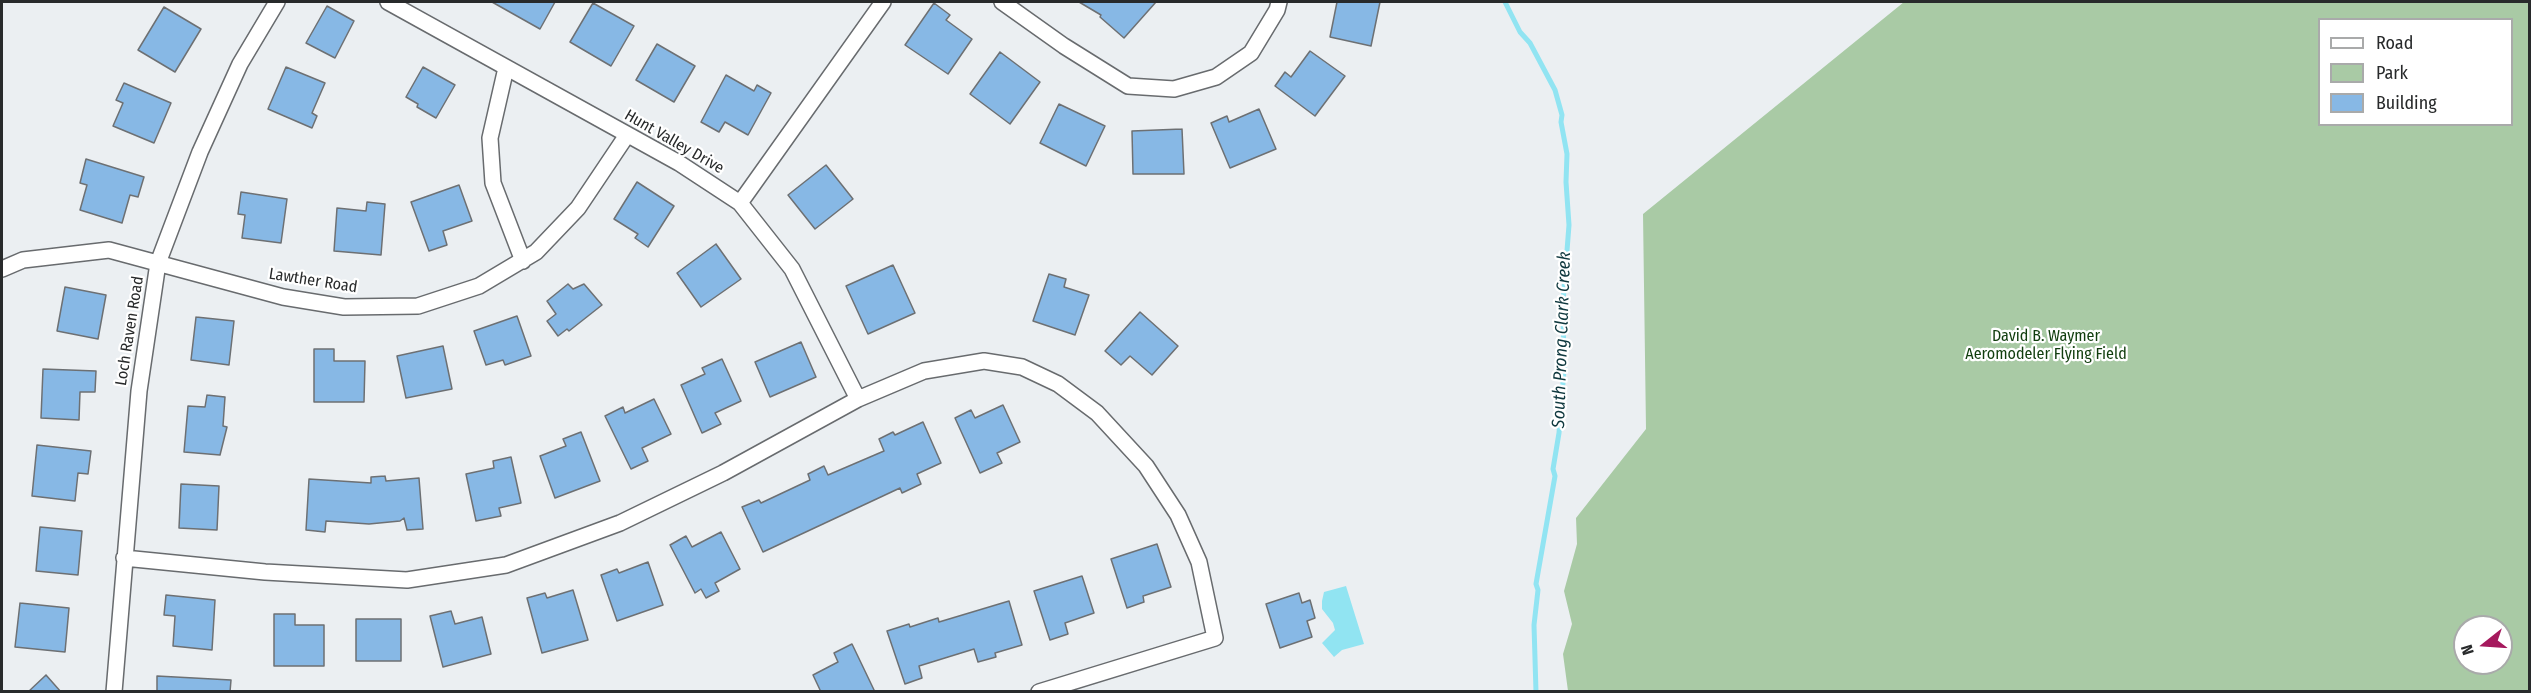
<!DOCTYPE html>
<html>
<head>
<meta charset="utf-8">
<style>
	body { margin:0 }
	#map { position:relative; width:2531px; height:693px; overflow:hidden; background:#ebeff2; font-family:"Fira Sans Condensed",sans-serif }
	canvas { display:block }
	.frame { position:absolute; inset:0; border:3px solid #282a2b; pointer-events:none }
	.legend { position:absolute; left:2318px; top:18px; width:195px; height:108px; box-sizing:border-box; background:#fff; border:2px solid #a9aaaa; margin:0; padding:8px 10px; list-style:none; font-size:18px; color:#282a2b }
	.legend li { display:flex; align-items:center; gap:12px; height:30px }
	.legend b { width:30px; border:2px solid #a9aaaa }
	.north { position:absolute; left:2453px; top:615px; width:60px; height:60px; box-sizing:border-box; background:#fff; border:2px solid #a9aaaa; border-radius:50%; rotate:253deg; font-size:16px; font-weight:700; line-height:24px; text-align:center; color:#282a2b }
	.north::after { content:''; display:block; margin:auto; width:21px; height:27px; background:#a5195d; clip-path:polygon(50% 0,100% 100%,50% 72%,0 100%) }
</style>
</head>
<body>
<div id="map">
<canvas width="2531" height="693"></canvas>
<div class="frame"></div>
<ul class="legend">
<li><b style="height:8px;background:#fff"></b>Road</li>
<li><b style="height:16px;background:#a9caa5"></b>Park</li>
<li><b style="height:16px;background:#87b8e5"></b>Building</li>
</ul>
<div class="north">N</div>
</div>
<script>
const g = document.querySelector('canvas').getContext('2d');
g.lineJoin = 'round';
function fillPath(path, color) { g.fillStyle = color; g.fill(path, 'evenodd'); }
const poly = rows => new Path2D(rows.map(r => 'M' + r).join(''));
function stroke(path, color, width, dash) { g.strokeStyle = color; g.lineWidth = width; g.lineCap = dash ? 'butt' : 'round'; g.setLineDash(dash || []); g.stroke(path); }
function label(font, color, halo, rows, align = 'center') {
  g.font = font + ' "Fira Sans Condensed",sans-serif'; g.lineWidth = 4.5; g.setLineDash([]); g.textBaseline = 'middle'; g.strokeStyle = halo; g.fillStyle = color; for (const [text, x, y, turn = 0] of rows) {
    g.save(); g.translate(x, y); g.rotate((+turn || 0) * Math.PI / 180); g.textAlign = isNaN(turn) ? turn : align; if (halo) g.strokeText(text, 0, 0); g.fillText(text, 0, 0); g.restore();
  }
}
fillPath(poly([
	[1904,2,2529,2,2529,691,1568,691,1563,654,1572,624,1564,591,1577,544,1576,518,1646,429,1643,214],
	[2320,20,2512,20,2512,124,2320,124],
	[2465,627,2501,627,2501,663,2465,663]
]), '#a9caa5');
fillPath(poly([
	[1346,586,1364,644,1342,650,1334,657,1322,643,1335,630,1333,623,1322,609,1322,601,1324,592]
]), '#91e4f2');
stroke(poly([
	[1505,2,1520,32,1530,43,1555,90,1562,115,1561,122,1567,154,1566,182,1569,225,1563,302,1564,370,1559,433,1553,469,1555,476,1536,584,1538,590,1534,625,1536,692]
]), '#91e4f2', 5);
const building = poly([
	[492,2,555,2,540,29,492,2],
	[1079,2,1156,2,1124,38,1100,17,1101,15,1079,2],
	[1337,2,1380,2,1371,46,1330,37,1337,2],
	[593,3,634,26,611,66,570,42,593,3],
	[934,3,950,15,946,20,972,39,948,74,905,45,934,3],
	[327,6,354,21,335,58,306,43,327,6],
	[164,7,201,29,175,72,138,50,164,7],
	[657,44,695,66,674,102,636,80,657,44],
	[1310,51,1345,76,1315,116,1275,86,1285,72,1291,77,1310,51],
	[1000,52,1040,82,1010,124,970,94,1000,52],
	[286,67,325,83,312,113,317,116,312,128,268,109,286,67],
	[423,67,455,85,436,118,417,107,418,104,406,97,423,67],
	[726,75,754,91,757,85,771,93,748,135,725,122,719,132,701,122,726,75],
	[124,83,171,103,154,143,113,126,123,103,116,100,124,83],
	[1059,104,1105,126,1086,166,1040,143,1059,104],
	[1259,109,1276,149,1230,168,1211,123,1227,116,1229,122,1259,109],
	[1182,129,1184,174,1133,174,1132,131,1182,129],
	[86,159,144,177,138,197,130,195,122,223,80,210,87,185,80,183,86,159],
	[826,165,853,199,815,229,788,195,826,165],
	[637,182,674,206,648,247,635,238,638,234,614,219,637,182],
	[459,185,472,221,443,231,447,245,429,251,411,202,459,185],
	[241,192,287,199,281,243,242,238,245,215,238,214,241,192],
	[367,202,385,204,381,255,334,251,337,208,366,211,367,202],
	[716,244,741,279,701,307,677,273,716,244],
	[893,265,915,313,868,334,846,286,893,265],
	[1049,274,1066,279,1064,287,1089,295,1075,335,1033,321,1049,274],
	[568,284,573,289,584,284,602,305,569,331,567,329,558,336,547,321,556,314,547,301,568,284],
	[65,287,106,295,98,339,57,331,65,287],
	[1140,312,1178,346,1152,375,1130,356,1121,365,1105,351,1140,312],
	[517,316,531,356,505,365,503,360,486,365,474,331,517,316],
	[196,317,234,321,229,365,191,360,196,317],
	[801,342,816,377,770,397,755,362,801,342],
	[443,346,452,389,406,398,397,356,443,346],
	[314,349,334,349,334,361,365,361,364,402,314,402,314,349],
	[722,359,741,401,715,413,721,424,702,433,681,385,705,374,702,368,722,359],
	[43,369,96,371,95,392,80,392,79,420,41,418,43,369],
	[207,395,225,397,223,426,227,427,220,455,184,452,188,406,205,407,207,395],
	[654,399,671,434,642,448,648,461,631,469,605,416,623,407,625,413,654,399],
	[1003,405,1020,442,997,453,1002,463,980,473,955,418,971,410,975,418,1003,405],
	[923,422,941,463,917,474,921,484,902,493,900,488,763,552,742,507,759,500,761,503,810,480,808,474,824,466,828,475,884,451,879,439,893,432,895,435,923,422],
	[581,432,600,481,555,498,540,456,566,446,563,439,581,432],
	[37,445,91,451,88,474,78,473,75,501,32,496,37,445],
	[511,457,521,503,499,508,501,516,476,521,466,474,494,468,493,461,511,457],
	[385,476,386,481,419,478,423,529,407,530,404,518,400,521,369,524,326,521,325,532,306,530,309,479,371,483,371,477,385,476],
	[181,484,219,486,217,530,179,528,181,484],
	[40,527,82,531,78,575,36,571,40,527],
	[721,532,740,569,715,583,719,591,706,598,701,589,695,593,670,545,686,536,692,547,721,532],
	[1157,544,1171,587,1143,596,1144,602,1127,608,1111,559,1157,544],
	[648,562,663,605,617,621,601,575,617,569,619,573,648,562],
	[1082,576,1094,613,1065,623,1068,634,1050,640,1034,591,1082,576],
	[573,590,588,640,542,653,527,598,545,593,547,598,573,590],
	[1299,593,1302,603,1310,600,1315,618,1307,621,1312,637,1280,648,1266,604,1299,593],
	[166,595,215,600,212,650,173,646,175,616,164,615,166,595],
	[1009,601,1022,645,995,653,996,657,978,662,974,649,919,666,922,678,905,684,887,631,909,624,910,627,938,618,939,622,1009,601],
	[20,603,69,608,65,652,15,647,20,603],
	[451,611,455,624,482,617,491,654,443,667,430,616,451,611],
	[274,614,295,614,295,625,324,625,324,666,274,666,274,614],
	[356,619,401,619,401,661,356,661,356,619],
	[852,644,875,692,821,692,813,675,838,662,834,653,852,644],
	[46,675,61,692,28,692,46,675],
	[157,676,231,680,230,692,157,692,157,676]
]);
fillPath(building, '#87b8e5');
stroke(building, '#6d7073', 1.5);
const minor = poly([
	[388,2,679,163,740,203,792,269,858,399],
	[1002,2,1064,46,1128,86,1174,89,1216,77,1251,53,1277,10,1279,2],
	[506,68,490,138,493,183,523,261],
	[740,203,883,2],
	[2,269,23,260,109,250,283,297,344,307,418,306,479,286,536,252,578,208,627,135],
	[124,558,265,572,407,580,506,565,620,523,723,473,858,399,924,371,984,361,1022,367,1058,384,1097,413,1146,466,1178,515,1199,562,1215,638,1039,692],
	[114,692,139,391,158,263,200,152,240,64,277,2]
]);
stroke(minor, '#686b6e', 18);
stroke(minor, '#fff', 15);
label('16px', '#282a2b', '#fff', [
	["Hunt Valley Drive",674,142,30],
	["Lawther Road",313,281,9],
	["Loch Raven Road",130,331,-81]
]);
label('16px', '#103d0d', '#fff', [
	["David B. Waymer",2046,337],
	["Aeromodeler Flying Field",2046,355]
]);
label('italic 18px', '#10393f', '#fff', [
	["South Prong Clark Creek",1562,340,-88]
]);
</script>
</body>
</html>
